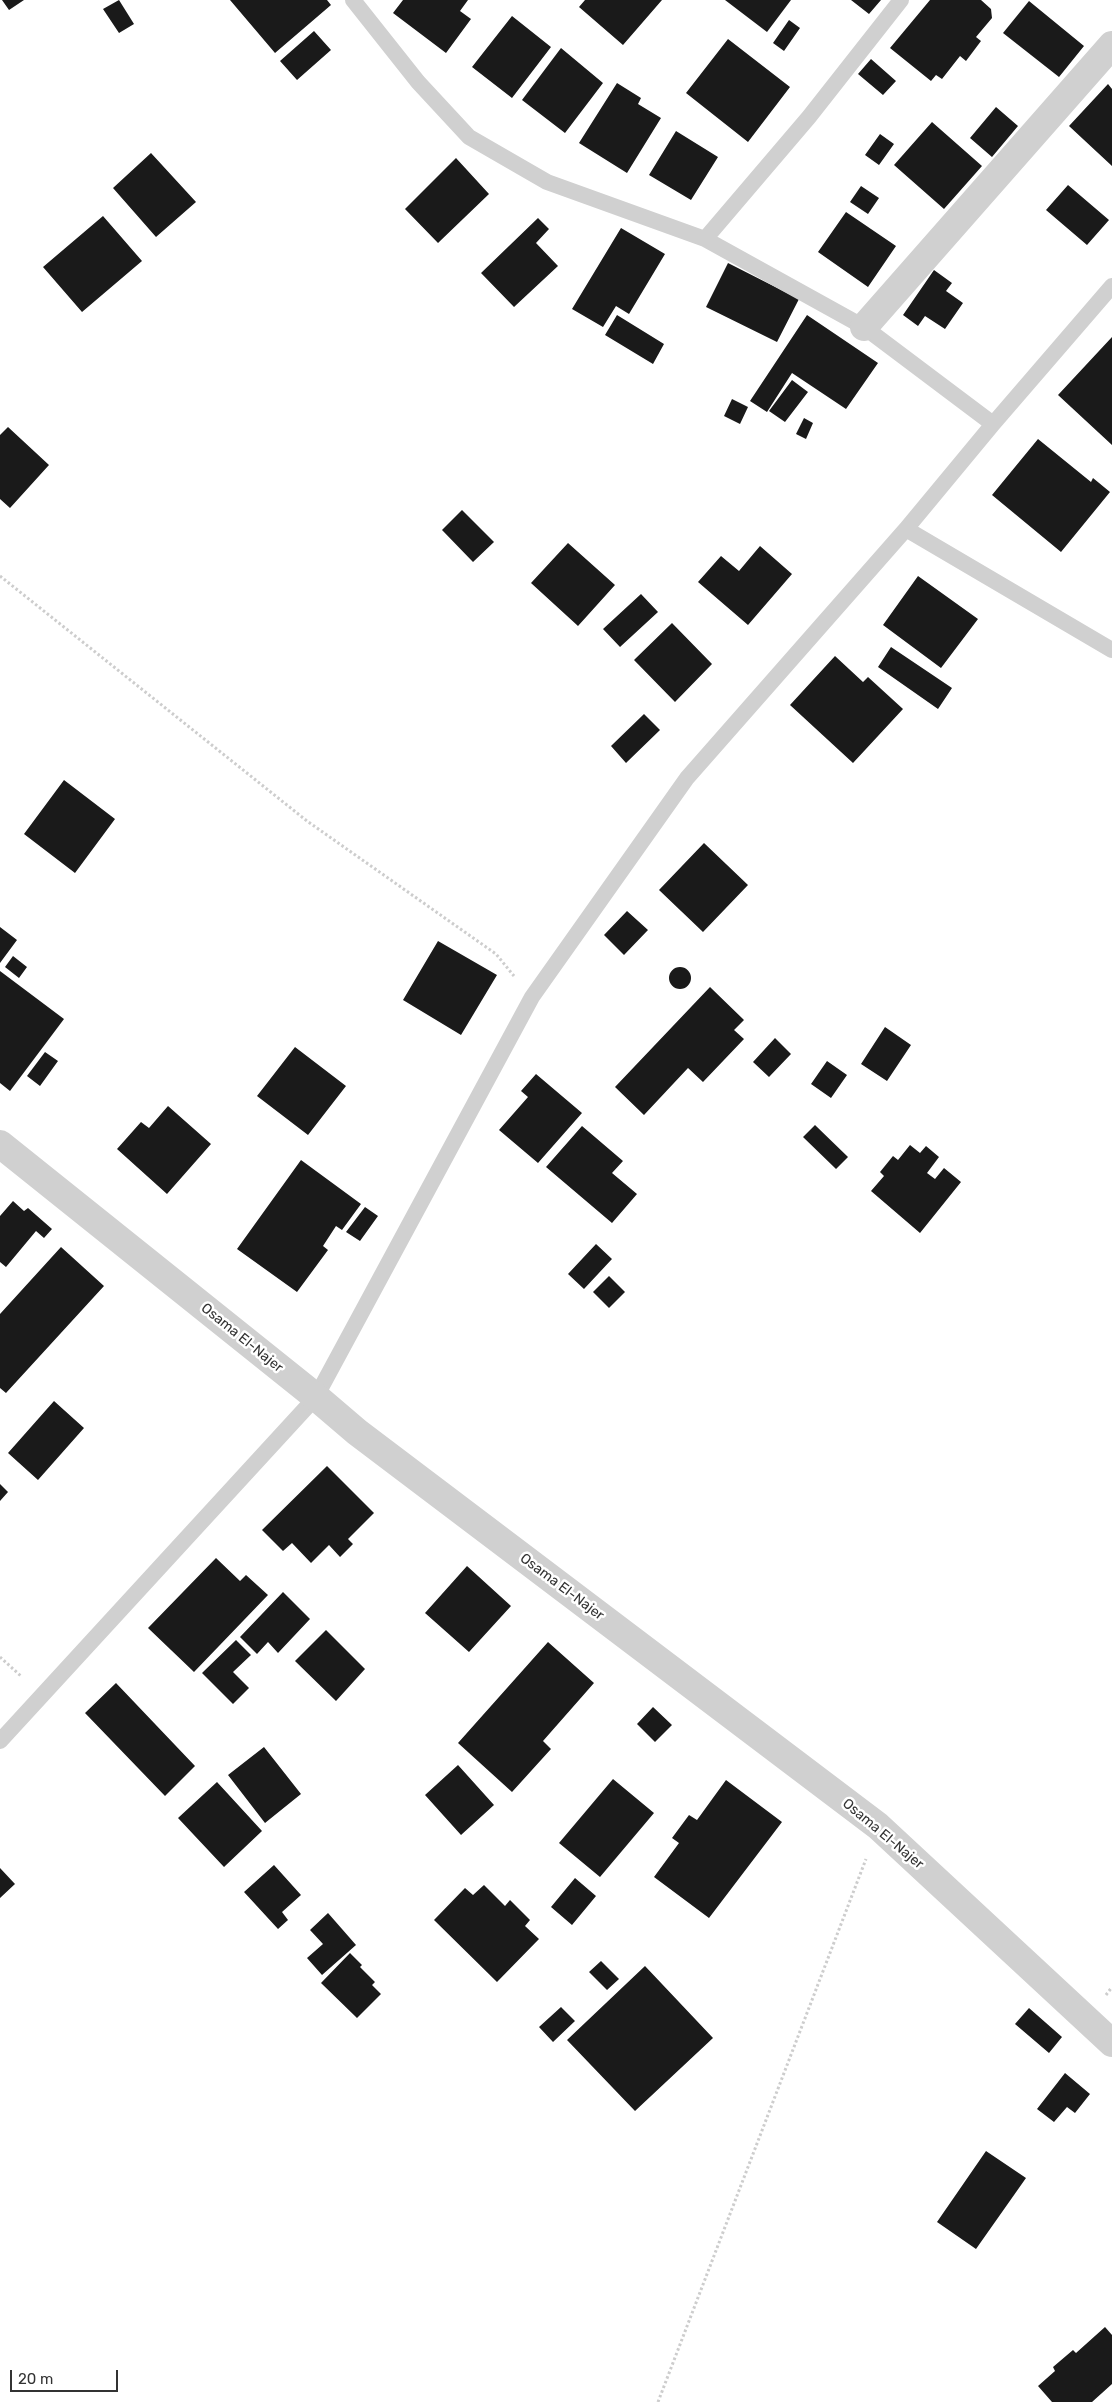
<!DOCTYPE html>
<html>
<head>
<meta charset="utf-8">
<style>
	body { margin:0 }
	#map { position:relative; width:1112px; height:2402px; overflow:hidden; background:#fff; font-family:Rubik,sans-serif }
	canvas { display:block }
	.scale { position:absolute; left:10px; top:2370px; width:108px; height:22px; box-sizing:border-box; border:2px solid #333; border-top:0; padding-left:6px; font-size:15px; line-height:18px; white-space:nowrap; color:#333; -webkit-text-stroke:4px #fff; paint-order:stroke }
</style>
</head>
<body>
<div id="map">
<canvas width="1112" height="2402"></canvas>
<div class="scale">20 m</div>
</div>
<script>
const g = document.querySelector('canvas').getContext('2d');
g.lineJoin = 'round';
function fillPath(path, color) { g.fillStyle = color; g.fill(path, 'evenodd'); }
const poly = rows => new Path2D(rows.map(r => 'M' + r).join(''));
function stroke(path, color, width, dash) { g.strokeStyle = color; g.lineWidth = width; g.lineCap = dash ? 'butt' : 'round'; g.setLineDash(dash || []); g.stroke(path); }
function label(font, color, halo, rows, align = 'center') {
  g.font = font + ' Rubik,sans-serif'; g.lineWidth = 5; g.setLineDash([]); g.textBaseline = 'middle'; g.strokeStyle = halo; g.fillStyle = color; for (const [text, x, y, turn = 0] of rows) {
    g.save(); g.translate(x, y); g.rotate((+turn || 0) * Math.PI / 180); g.textAlign = isNaN(turn) ? turn : align; if (halo) g.strokeText(text, 0, 0); g.fillText(text, 0, 0); g.restore();
  }
}
fillPath(poly([
	[2,0,24,0,9,10],
	[119,0,134,24,119,33,103,9],
	[230,0,327,0,331,5,275,53],
	[403,0,468,0,460,11,471,19,446,53,393,13],
	[585,0,662,0,623,45,579,7],
	[725,0,791,0,767,32],
	[851,0,881,0,869,14],
	[930,0,981,0,991,9,992,18,976,37,981,41,966,61,960,56,942,79,936,75,931,81,890,48],
	[1029,1,1084,46,1059,77,1003,33],
	[512,16,551,47,512,98,472,67],
	[789,20,800,28,784,51,773,43],
	[314,31,331,50,297,80,280,61],
	[728,39,790,87,748,142,686,93],
	[561,48,603,83,565,133,522,100],
	[871,59,896,81,883,95,858,74],
	[617,83,641,98,638,104,661,118,627,173,579,143],
	[1108,84,1112,89,1112,166,1069,126],
	[996,107,1018,126,992,157,970,138],
	[932,122,982,166,944,209,894,165],
	[676,131,718,157,691,200,649,175],
	[880,134,894,144,879,165,865,155],
	[151,153,196,202,156,237,113,188],
	[456,158,489,194,438,243,405,209],
	[1068,185,1109,220,1087,245,1046,210],
	[861,186,879,198,868,214,850,202],
	[846,212,896,246,868,287,818,252],
	[103,216,142,261,82,312,43,267],
	[538,218,549,229,536,243,558,266,514,307,481,273],
	[621,228,665,254,629,314,616,306,603,327,572,309],
	[728,263,799,299,777,342,706,307],
	[934,270,952,283,946,291,963,303,945,329,925,316,918,326,903,315],
	[617,315,664,344,653,364,605,335],
	[807,315,878,363,846,409,792,373,767,412,750,401],
	[1112,337,1112,445,1058,395],
	[792,380,808,392,785,422,769,411],
	[732,399,748,407,740,424,724,416],
	[804,418,813,423,806,439,796,434],
	[8,427,49,465,10,508,0,499,0,435],
	[1038,439,1091,482,1093,478,1110,492,1061,552,992,495],
	[462,510,494,542,473,562,442,530],
	[568,543,615,585,578,626,531,583],
	[760,546,792,574,748,625,698,582,721,556,739,571],
	[918,576,978,619,941,668,883,625],
	[641,594,658,612,620,647,603,629],
	[672,623,712,664,675,702,634,660],
	[891,647,952,688,938,709,878,667],
	[835,656,863,682,868,677,903,709,853,763,790,705],
	[644,714,660,730,626,763,611,746],
	[64,780,115,819,75,873,24,834],
	[704,843,748,885,703,932,659,890],
	[627,911,648,930,624,955,604,935],
	[0,927,17,940,0,963],
	[438,941,497,975,461,1035,403,1000],
	[13,956,27,967,19,978,5,967],
	'669 978a11 11 0 1 1 22 0a11 11 0 1 1-22 0Z',
	[0,971,64,1019,10,1091,0,1083],
	[710,987,744,1020,734,1030,744,1039,703,1082,688,1068,644,1115,615,1087],
	[885,1027,911,1045,887,1081,861,1064],
	[775,1038,791,1054,769,1077,753,1062],
	[295,1047,346,1086,308,1135,257,1096],
	[45,1052,58,1061,40,1086,27,1076],
	[827,1061,847,1075,831,1098,811,1084],
	[536,1074,582,1113,538,1163,499,1130,528,1097,521,1091],
	[168,1106,211,1144,167,1194,117,1149,141,1122,149,1128],
	[815,1125,848,1157,836,1169,803,1137],
	[582,1126,623,1161,612,1173,637,1194,612,1223,546,1167],
	[910,1145,920,1153,926,1146,939,1157,927,1173,935,1179,944,1168,961,1182,920,1233,871,1191,884,1176,880,1172,893,1156,898,1160],
	[301,1160,361,1204,342,1230,336,1226,323,1246,328,1250,297,1292,237,1249],
	[13,1201,24,1211,28,1208,52,1229,44,1238,36,1231,6,1267,0,1262,0,1216],
	[365,1207,378,1216,360,1241,346,1232],
	[596,1244,612,1259,584,1289,568,1274],
	[61,1247,104,1286,6,1393,0,1388,0,1314],
	[609,1276,625,1292,609,1308,593,1292],
	[54,1401,84,1428,38,1480,8,1453],
	[327,1466,374,1513,348,1539,353,1544,340,1557,329,1545,311,1563,292,1543,283,1551,262,1530],
	[0,1484,8,1492,0,1501],
	[216,1558,240,1581,246,1575,268,1595,194,1672,148,1628],
	[467,1566,511,1606,469,1652,425,1613],
	[283,1592,310,1619,278,1653,268,1642,257,1654,240,1637],
	[326,1630,365,1669,336,1701,295,1661],
	[236,1640,251,1655,233,1672,249,1688,233,1704,202,1673],
	[548,1642,594,1683,543,1741,551,1749,512,1792,458,1743],
	[116,1683,195,1766,165,1796,85,1713],
	[653,1707,672,1725,655,1742,637,1724],
	[264,1747,301,1794,265,1823,228,1775],
	[458,1765,494,1805,461,1835,425,1795],
	[613,1779,654,1813,600,1877,559,1843],
	[726,1780,782,1822,709,1918,654,1877,679,1843,672,1838,689,1815,697,1820],
	[217,1782,262,1831,224,1867,178,1818],
	[274,1865,301,1895,282,1912,288,1920,278,1929,244,1892],
	[0,1868,15,1884,0,1898],
	[575,1878,596,1896,572,1925,551,1907],
	[484,1885,505,1906,510,1900,530,1920,525,1926,539,1939,497,1982,434,1920,465,1888,473,1895],
	[328,1913,356,1945,322,1975,307,1958,323,1944,310,1930],
	[350,1953,362,1965,360,1967,375,1982,372,1985,381,1994,357,2018,321,1983],
	[601,1961,619,1979,607,1990,589,1972],
	[645,1966,713,2038,635,2111,567,2040],
	[561,2007,575,2021,553,2042,539,2027],
	[1029,2008,1062,2037,1049,2053,1015,2024],
	[1065,2073,1090,2094,1075,2113,1067,2107,1054,2122,1037,2109],
	[986,2151,1026,2178,976,2249,937,2222],
	[1105,2327,1112,2335,1112,2384,1092,2402,1052,2402,1038,2386,1055,2371,1053,2367,1073,2350,1076,2353]
]), '#1a1a1a');
stroke(poly([
	[0,576,307,821,496,954,514,976],
	[0,1657,22,1677],
	[1106,1995,1112,1987],
	[658,2402,866,1859]
]), '#cdcdcd', 3, [2.5, 2.5]);
stroke(poly([
	[353,0,418,82,469,137,547,182,705,239,864,327,993,424],
	[705,239,809,117,901,0],
	[906,529,1112,650],
	[0,1741,316,1397,532,997,687,778,906,529,993,424,1112,286]
]), '#d0d0d0', 16);
stroke(poly([
	[864,327,1112,45],
	[0,1144,316,1397,357,1432,878,1826,1112,2043]
]), '#d0d0d0', 28);
label('14px', '#333', '#fff', [
	["Osama El-Najer",242,1338,39],
	["Osama El-Najer",562,1587,37],
	["Osama El-Najer",883,1834,40]
]);
</script>
</body>
</html>
